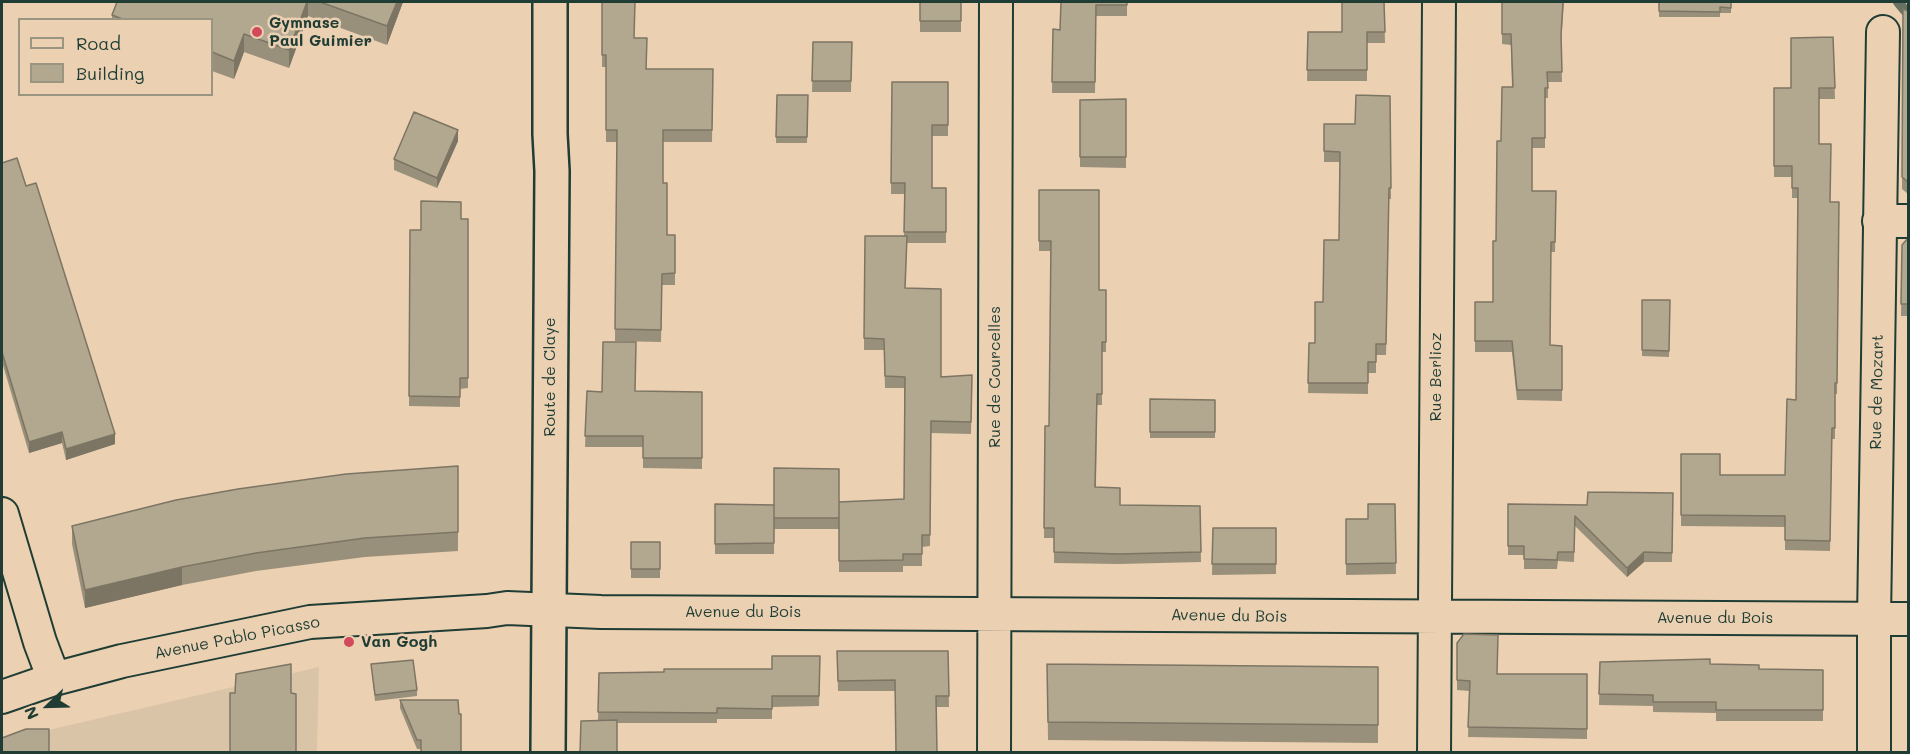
<!DOCTYPE html>
<html>
<head>
<meta charset="utf-8">
<style>
	body { margin:0 }
	#map { position:relative; width:1910px; height:754px; overflow:hidden; background:#ebd0b2; font-family:Mali,sans-serif }
	canvas { display:block }
	.frame { position:absolute; inset:0; border:3px solid #1f3d34; pointer-events:none }
	.legend { position:absolute; left:18px; top:18px; width:195px; height:78px; box-sizing:border-box; background:#ebd0b2; border:2px solid #999580; margin:0; padding:8px 10px; list-style:none; font-size:18px; color:#1f3d34 }
	.legend li { display:flex; align-items:center; gap:12px; height:30px }
	.legend b { width:30px; border:2px solid #999580 }
	.north { position:absolute; left:18px; top:676px; width:60px; height:60px; -webkit-text-stroke:4px #ebd0b2; paint-order:stroke; rotate:247deg; font-size:16px; font-weight:700; line-height:24px; text-align:center; color:#1f3d34 }
	.north::after { content:''; display:block; margin:auto; width:21px; height:27px; background:#1f3d34; clip-path:polygon(50% 0,100% 100%,50% 72%,0 100%) }
</style>
</head>
<body>
<div id="map">
<canvas width="1910" height="754"></canvas>
<div class="frame"></div>
<ul class="legend">
<li><b style="height:8px;background:#ebd0b2"></b>Road</li>
<li><b style="height:16px;background:#b2a78f"></b>Building</li>
</ul>
<div class="north">N</div>
</div>
<script>
const g = document.querySelector('canvas').getContext('2d');
g.lineJoin = 'round';
function fillPath(path, color) { g.fillStyle = color; g.fill(path, 'evenodd'); }
const poly = rows => new Path2D(rows.map(r => 'M' + r).join(''));
function stroke(path, color, width, dash) { g.strokeStyle = color; g.lineWidth = width; g.lineCap = dash ? 'butt' : 'round'; g.setLineDash(dash || []); g.stroke(path); }
function label(font, color, halo, rows, align = 'center') {
  g.font = font + ' Mali,sans-serif'; g.lineWidth = 5; g.setLineDash([]); g.textBaseline = 'middle'; g.strokeStyle = halo; g.fillStyle = color; for (const [text, x, y, turn = 0] of rows) {
    g.save(); g.translate(x, y); g.rotate((+turn || 0) * Math.PI / 180); g.textAlign = isNaN(turn) ? turn : align; if (halo) g.strokeText(text, 0, 0); g.fillText(text, 0, 0); g.restore();
  }
}
fillPath(poly([
	[319,667,317,752,2,752,2,749,53,729]
]), '#dac4a8');
stroke(poly([
	[1898,2,1908,14]
]), '#697262', 10);
const minor = poly([
	[1879,221,1908,221],
	[2,514,40,642,54,679],
	[2,697,54,679,122,661,310,622,487,611,507,608,601,612,1908,619],
	[994,752,996,2],
	[1434,752,1439,2],
	[1874,752,1874,619,1883,32]
]);
const secondary = poly([
	[548,752,552,171,550,134,550,2]
]);
stroke(minor, '#1f3d34', 36);
stroke(secondary, '#1f3d34', 38);
stroke(minor, '#ebd0b2', 32);
stroke(secondary, '#ebd0b2', 33);
fillPath(poly([
	[117,2,403,2,387,45,308,16,289,68,244,52,234,79,212,71,212,20,112,20,112,15],
	[602,2,634,38,647,69,713,69,712,142,663,142,663,183,667,235,675,235,675,285,662,285,661,342,615,341,617,142,606,142,606,67,602,67],
	[920,2,961,2,961,32,920,32],
	[1061,2,1127,2,1127,16,1096,16,1095,93,1052,93,1053,29,1060,30],
	[1384,2,1385,43,1367,43,1367,81,1307,81,1308,32,1342,32],
	[1502,2,1564,2,1561,44,1562,82,1548,82,1548,98,1545,98,1545,148,1532,148,1532,191,1556,191,1555,252,1551,252,1550,345,1562,346,1562,401,1517,400,1512,352,1475,352,1475,302,1493,302,1501,141,1512,87,1511,45,1502,44],
	[1659,2,1731,2,1731,13,1720,13,1720,17,1659,17],
	[1903,9,1908,11,1908,194,1902,189],
	[1833,37,1835,99,1819,99,1819,144,1830,202,1839,202,1837,394,1835,394,1835,439,1832,439,1830,551,1785,550,1785,527,1681,526,1681,454,1720,475,1785,475,1796,400,1798,198,1792,198,1792,177,1774,177,1774,88,1791,88],
	[813,42,852,42,851,92,812,92],
	[892,82,948,82,948,136,932,136,932,188,946,188,946,243,907,243,905,288,941,377,972,375,971,434,931,433,930,546,922,547,922,566,903,566,903,572,839,572,839,511,839,529,774,529,774,554,715,554,715,504,774,505,904,499,904,388,885,388,884,350,864,350,864,338,904,236,905,194,891,194],
	[777,95,808,95,807,143,776,143],
	[1390,96,1391,199,1389,199,1386,355,1376,355,1376,373,1368,373,1368,394,1308,393,1309,343,1315,343,1323,302,1339,240,1340,162,1324,162,1324,124,1355,124],
	[1126,99,1126,168,1080,167,1080,100],
	[458,141,437,188,394,170,394,159],
	[2,163,115,444,66,460,62,443,29,453,2,362],
	[1039,190,1099,290,1106,290,1106,352,1102,352,1102,405,1097,405,1096,487,1120,505,1200,506,1201,562,1119,564,1054,563,1054,538,1044,538,1045,426,1049,426,1051,251,1039,251],
	[461,219,468,219,468,388,460,389,460,407,409,406,410,230,421,230],
	[1908,238,1908,316,1901,316,1902,245],
	[1642,300,1670,300,1669,357,1642,356],
	[587,391,702,392,702,469,643,468,643,447,585,447],
	[1150,399,1215,400,1215,438,1150,438],
	[458,466,458,551,365,557,256,571,182,585,85,608,72,544,72,526],
	[1673,493,1672,562,1644,562,1627,577,1575,526,1574,562,1558,561,1557,569,1524,569,1524,555,1508,555,1508,504,1587,505],
	[1395,504,1396,574,1346,575,1346,519,1368,519],
	[1213,528,1276,528,1276,574,1212,575],
	[631,542,660,542,660,578,631,578],
	[1457,643,1498,674,1587,674,1587,739,1468,737,1469,691,1457,690],
	[837,651,948,651,949,707,936,707,895,691,838,691],
	[820,656,819,706,772,707,772,719,717,719,717,723,617,723,598,720,599,673,772,669],
	[1600,662,1710,664,1759,669,1823,670,1823,721,1716,721,1716,713,1653,712,1653,706,1599,705],
	[371,664,417,690,417,696,375,701],
	[1047,664,1378,667,1378,743,1048,740],
	[400,700,458,700,421,749,417,749,400,708]
]), '#99907b');
fillPath(poly([
	[307,2,308,2,308,16,289,68,289,50],
	[397,2,403,2,387,45,387,26],
	[244,34,244,52,234,79,234,61],
	[458,130,458,141,437,188,437,178],
	[62,432,62,443,29,453,29,442],
	[115,434,115,444,66,460,66,449],
	[1644,552,1644,562,1627,577,1627,568],
	[182,567,182,585,85,608,85,590]
]), '#7d7564');
const building = poly([
	[117,2,307,2,289,50,244,34,234,61,212,52,212,20,125,20,112,15,117,2],
	[320,2,397,2,387,26,320,2],
	[602,2,635,2,634,38,647,38,646,69,713,69,712,130,663,130,663,183,667,183,667,235,675,235,675,273,662,274,661,330,615,329,617,130,606,130,606,55,602,55,602,2],
	[920,2,961,2,961,21,920,21,920,2],
	[1061,2,1127,2,1127,5,1096,5,1095,82,1052,82,1053,29,1060,30,1061,2],
	[1342,2,1384,2,1385,32,1367,32,1367,70,1307,70,1308,32,1342,32,1342,2],
	[1502,2,1563,2,1561,35,1562,72,1547,72,1548,88,1545,88,1545,138,1532,138,1532,191,1556,191,1555,242,1551,242,1550,345,1562,346,1562,390,1517,390,1512,341,1475,341,1475,302,1493,302,1493,241,1496,241,1497,141,1501,141,1502,87,1513,87,1511,34,1502,34,1502,2],
	[1659,2,1731,2,1731,8,1720,7,1720,12,1659,11,1659,2],
	[1903,9,1908,11,1908,182,1902,177,1903,9],
	[1833,37,1835,88,1819,88,1819,144,1831,144,1830,202,1839,202,1837,383,1835,383,1835,428,1832,428,1830,541,1785,540,1785,516,1681,515,1681,454,1720,454,1720,475,1785,475,1787,399,1796,400,1798,188,1792,188,1792,166,1774,166,1774,88,1791,88,1791,38,1833,37],
	[813,42,852,42,851,81,812,81,813,42],
	[892,82,948,82,948,125,932,125,932,188,946,188,946,232,904,232,905,183,891,183,892,82],
	[777,95,808,95,807,137,776,137,777,95],
	[1356,95,1390,96,1391,188,1389,188,1386,344,1376,344,1376,362,1368,362,1368,383,1308,383,1309,343,1315,343,1315,302,1323,302,1324,240,1339,240,1340,152,1324,151,1324,124,1355,124,1356,95],
	[1126,99,1126,157,1080,157,1080,100,1126,99],
	[414,112,458,130,437,178,394,159,414,112],
	[17,158,26,186,36,183,115,434,66,449,62,432,29,442,2,352,2,163,17,158],
	[1039,190,1099,190,1099,290,1106,290,1106,342,1102,342,1102,394,1097,394,1095,487,1120,488,1120,505,1200,506,1201,552,1119,554,1054,552,1054,528,1044,528,1045,426,1049,426,1051,241,1039,241,1039,190],
	[421,201,461,202,461,219,468,219,468,378,460,378,460,397,409,396,410,230,421,230,421,201],
	[865,236,907,236,905,288,941,289,941,377,972,375,971,422,931,421,930,535,922,535,922,554,903,554,903,560,839,561,839,502,904,499,905,377,885,376,884,339,864,338,865,236],
	[1908,238,1908,304,1901,304,1902,245,1908,238],
	[1642,300,1670,300,1669,351,1642,350,1642,300],
	[603,342,636,342,635,391,702,392,702,458,643,458,643,436,585,436,587,391,602,392,603,342],
	[1150,399,1215,400,1215,432,1150,432,1150,399],
	[458,466,458,532,365,538,256,553,182,567,85,590,72,526,176,500,238,489,346,474,458,466],
	[774,468,839,469,839,518,774,518,774,468],
	[1588,492,1673,493,1672,553,1644,552,1627,568,1575,516,1574,552,1558,552,1557,560,1524,559,1524,546,1508,546,1508,504,1587,505,1588,492],
	[715,504,774,505,774,543,715,544,715,504],
	[1368,504,1395,504,1396,563,1346,564,1346,519,1368,519,1368,504],
	[1213,528,1276,528,1276,564,1212,564,1213,528],
	[631,542,660,542,660,569,631,569,631,542],
	[1464,634,1498,635,1497,674,1587,674,1587,729,1468,727,1470,681,1457,680,1457,643,1464,634],
	[837,651,948,651,949,696,936,696,937,753,896,753,895,680,838,681,837,651],
	[772,656,820,656,819,696,772,696,772,709,717,708,717,713,598,712,599,673,664,672,664,669,772,669,772,656],
	[1710,659,1710,664,1759,665,1759,669,1823,670,1823,710,1716,710,1716,702,1653,702,1653,695,1599,694,1600,662,1710,659],
	[413,660,417,690,375,695,371,664,413,660],
	[291,664,291,693,296,694,296,753,230,753,230,693,235,693,236,674,291,664],
	[1047,664,1378,667,1378,725,1048,722,1047,664],
	[400,700,458,700,459,714,461,714,461,753,421,753,421,740,417,740,400,700],
	[617,720,617,753,580,753,581,721,617,720],
	[26,729,49,729,49,753,2,753,2,738,26,729]
]);
fillPath(building, '#b2a78f');
stroke(building, '#7d7564', 1.5);
for (const [x, y, r, color] of [
	[257,32,6,"#d1495b"],
	[349,642,6,"#d1495b"]
]) { const dot = new Path2D(); dot.arc(x, y, r, 0, 2 * Math.PI); g.fillStyle = color; g.fill(dot); stroke(dot, '#ebd0b2', 2); }
label('bold 16px', '#1f3d34', '#ebd0b2', [
	["Gymnase",269,23],
	["Paul Guimier",269,41],
	["Van Gogh",361,642]
], 'left');
label('16px', '#1f3d34', '#ebd0b2', [
	["Route de Claye",550,377,-90],
	["Rue de Courcelles",995,377,-90],
	["Rue Berlioz",1436,377,-90],
	["Rue de Mozart",1877,392,-89],
	["Avenue du Bois",743,612],
	["Avenue du Bois",1229,616,1],
	["Avenue du Bois",1715,618],
	["Avenue Pablo Picasso",237,638,-11]
]);
</script>
</body>
</html>
